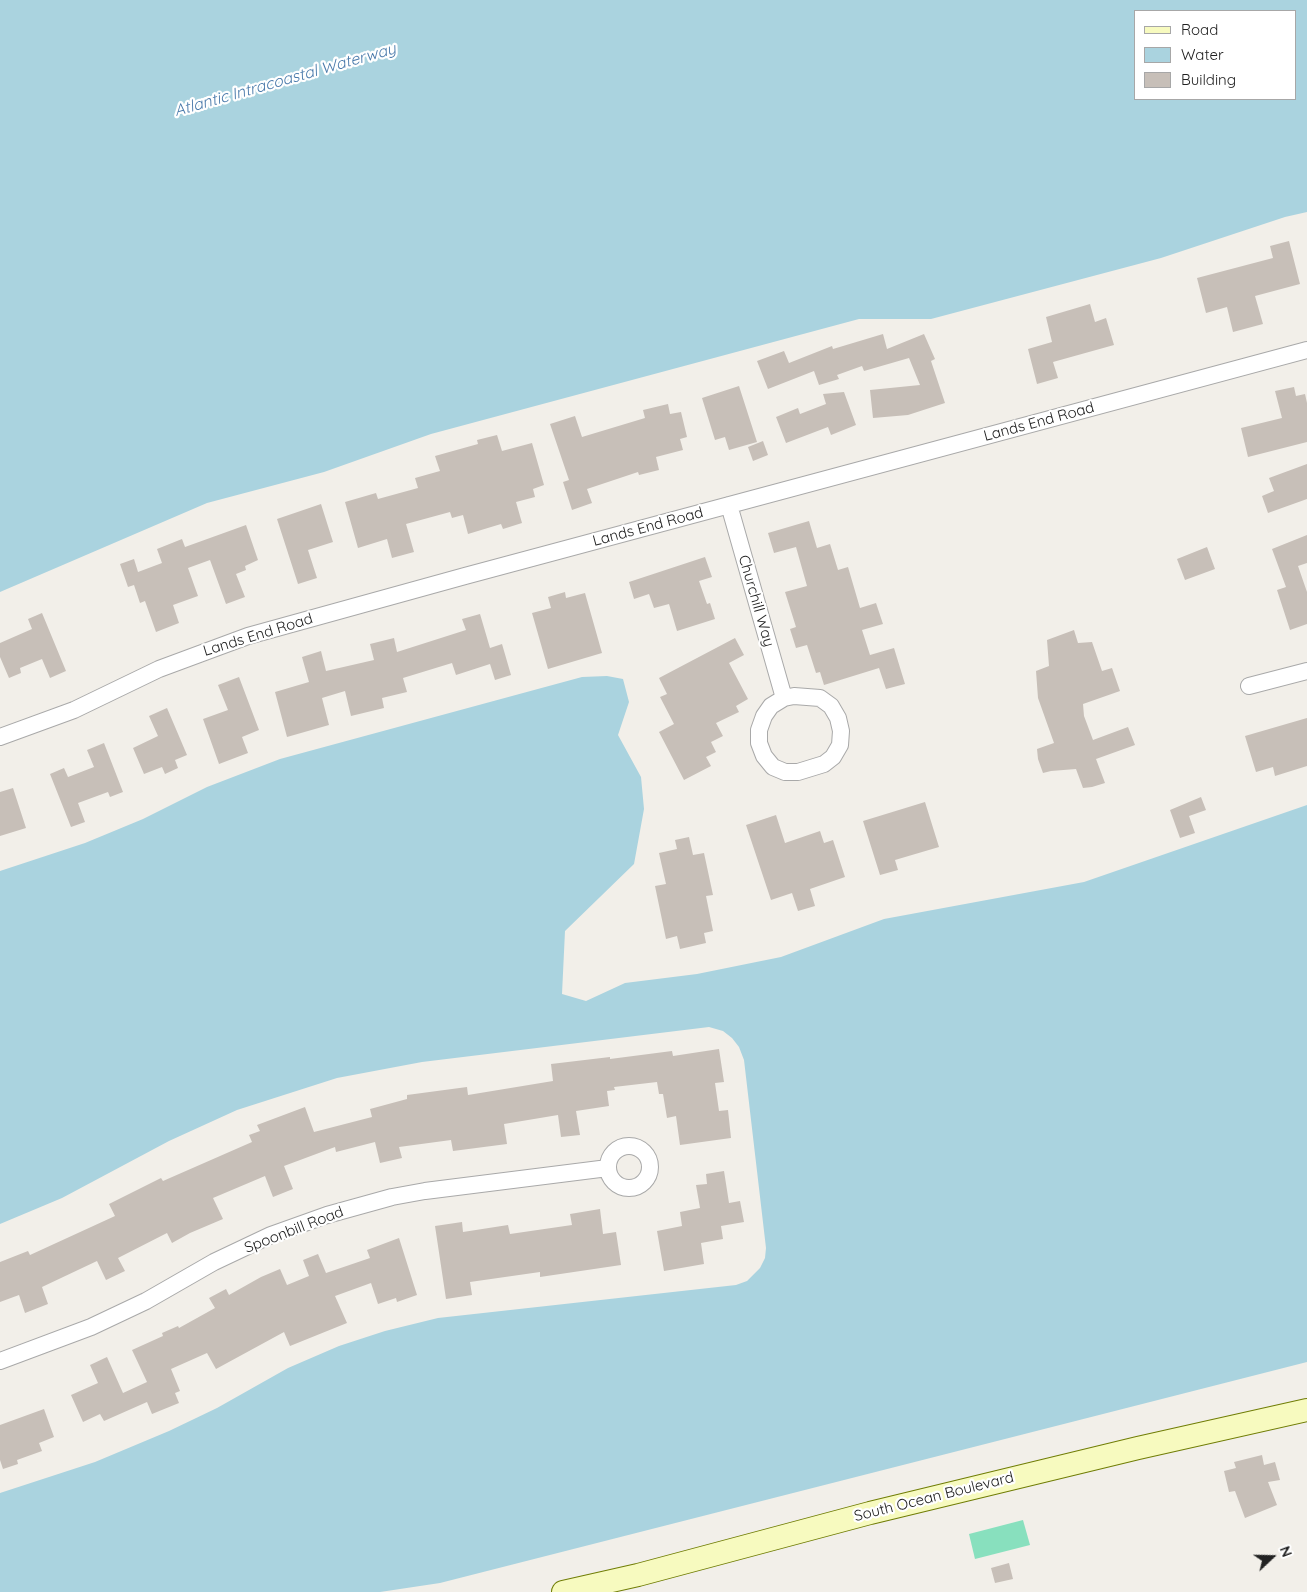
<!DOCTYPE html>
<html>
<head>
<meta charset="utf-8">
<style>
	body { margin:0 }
	#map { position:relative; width:1307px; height:1592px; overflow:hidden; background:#f2efe9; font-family:Quicksand,sans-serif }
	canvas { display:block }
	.legend { position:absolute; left:1134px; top:10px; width:162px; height:90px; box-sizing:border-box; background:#fff; border:1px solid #a7a7a7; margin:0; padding:6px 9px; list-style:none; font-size:15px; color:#222 }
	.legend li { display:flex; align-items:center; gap:10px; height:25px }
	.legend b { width:25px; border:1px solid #a7a7a7 }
	.north { position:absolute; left:1247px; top:1532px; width:50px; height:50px; -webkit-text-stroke:4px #fff; paint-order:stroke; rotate:69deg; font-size:14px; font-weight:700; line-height:20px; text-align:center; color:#222 }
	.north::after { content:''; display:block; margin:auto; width:18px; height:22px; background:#222; clip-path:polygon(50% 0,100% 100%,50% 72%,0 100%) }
</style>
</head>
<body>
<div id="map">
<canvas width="1307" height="1592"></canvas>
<ul class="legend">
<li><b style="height:6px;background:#f7fabf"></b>Road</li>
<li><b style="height:14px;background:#aad3df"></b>Water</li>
<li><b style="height:14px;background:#c7bfb8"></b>Building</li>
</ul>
<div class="north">N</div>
</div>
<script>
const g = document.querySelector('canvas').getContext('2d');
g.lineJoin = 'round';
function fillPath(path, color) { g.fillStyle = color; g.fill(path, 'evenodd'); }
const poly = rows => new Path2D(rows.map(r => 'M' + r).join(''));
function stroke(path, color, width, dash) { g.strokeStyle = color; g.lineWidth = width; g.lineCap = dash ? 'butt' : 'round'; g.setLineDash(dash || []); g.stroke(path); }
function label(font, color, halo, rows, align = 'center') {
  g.font = font + ' Quicksand,sans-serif'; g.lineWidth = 4.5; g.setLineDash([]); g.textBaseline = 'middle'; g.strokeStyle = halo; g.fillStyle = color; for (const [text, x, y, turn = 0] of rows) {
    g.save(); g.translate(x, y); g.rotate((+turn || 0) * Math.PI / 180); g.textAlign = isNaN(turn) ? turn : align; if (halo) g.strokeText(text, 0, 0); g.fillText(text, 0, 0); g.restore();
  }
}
fillPath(poly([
	[1023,1520,1030,1545,975,1559,969,1534]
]), '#88e0be');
fillPath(poly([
	[0,0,1307,0,1307,212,1285,217,1161,258,931,319,859,319,431,434,324,472,207,503,0,592],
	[1296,11,1296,99,1136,99,1136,11],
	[607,676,623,679,629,702,618,735,641,777,644,809,634,864,565,931,562,994,586,1001,625,983,697,974,781,957,884,919,1084,882,1307,805,1307,1362,440,1583,380,1592,0,1592,0,1493,95,1462,169,1431,217,1408,288,1368,339,1346,385,1331,438,1318,736,1285,747,1281,760,1268,765,1258,766,1248,744,1060,739,1047,732,1038,723,1031,709,1027,422,1062,337,1078,237,1110,169,1141,62,1198,0,1224,0,871,85,843,143,819,207,787,280,759,582,677]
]), '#aad3df');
fillPath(poly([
	[1289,241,1300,284,1255,296,1263,324,1233,332,1227,307,1206,313,1197,278,1273,258,1270,246],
	[1090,304,1095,322,1106,318,1114,345,1053,362,1058,378,1037,384,1028,349,1052,342,1046,317],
	[883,334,887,349,924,334,935,359,931,361,945,403,908,415,873,418,870,390,920,385,909,358,864,371,862,366,837,375,839,379,819,385,814,371,768,389,757,361,784,351,789,363,832,346,833,349],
	[739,386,757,442,729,450,725,437,715,440,702,398],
	[1294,387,1296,396,1305,394,1307,403,1307,442,1248,457,1241,428,1282,418,1275,391],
	[844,392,856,425,831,435,828,427,786,443,776,417,798,408,800,414,826,404,823,394],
	[668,404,670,414,681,412,687,437,680,439,683,450,656,457,659,470,639,475,638,472,587,489,592,503,572,510,563,482,569,480,550,424,575,416,582,437,645,418,643,410],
	[497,435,502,451,532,443,544,485,533,489,535,497,516,502,522,523,503,529,501,524,468,534,463,515,452,518,450,512,406,524,414,552,392,558,387,539,358,548,345,502,376,493,378,499,418,488,415,478,440,471,435,456,478,444,477,440],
	[763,441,768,455,753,461,748,447],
	[1307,464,1307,499,1268,513,1262,496,1274,491,1269,478],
	[321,504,333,542,308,550,317,578,298,584,277,519],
	[809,521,817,548,830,544,838,570,848,567,860,608,876,603,883,624,862,630,870,655,894,648,905,684,886,689,879,668,824,685,820,672,816,673,807,645,796,648,790,629,796,627,785,592,807,586,796,547,774,553,768,533],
	[246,525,258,560,245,566,246,570,236,574,245,597,226,604,210,560,188,568,198,596,173,605,179,623,156,632,145,601,140,603,134,585,128,587,120,564,134,559,138,572,162,563,157,549,182,539,185,547],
	[1307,535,1307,563,1298,566,1307,592,1307,624,1290,630,1277,590,1286,587,1272,549],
	[1207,547,1215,569,1185,580,1177,559],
	[705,557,712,577,699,581,707,604,710,603,715,619,677,631,669,604,654,608,649,594,634,599,629,582],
	[565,592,566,598,585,593,602,653,548,669,532,613,551,608,548,597],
	[42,613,66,671,50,678,42,659,20,668,21,673,9,678,0,657,0,643,32,629,28,619],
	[480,614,490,648,502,644,511,675,495,680,490,664,456,675,452,663,403,678,407,692,382,698,384,708,351,716,345,691,322,698,329,725,287,737,275,692,309,682,302,657,321,651,326,671,374,660,370,644,394,638,397,652,466,630,462,619],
	[1074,630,1078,643,1092,642,1102,671,1112,668,1120,691,1083,704,1084,716,1093,740,1128,727,1135,745,1096,759,1105,783,1092,787,1083,788,1076,769,1051,771,1043,773,1038,759,1037,749,1054,743,1038,698,1036,671,1049,666,1047,640],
	[735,638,744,655,729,663,748,699,736,706,739,712,716,723,723,736,711,742,716,752,706,757,711,766,684,780,659,732,674,724,660,697,667,694,659,678],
	[239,677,259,730,242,737,248,753,219,764,203,719,228,710,218,685],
	[167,708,187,755,175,760,178,768,165,774,162,767,144,774,133,748,158,736,149,716],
	[1307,718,1307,766,1275,776,1273,767,1256,772,1245,736],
	[104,743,123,792,110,797,108,792,78,803,85,822,71,827,50,774,64,768,68,777,94,767,87,750],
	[13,788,26,828,0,836,0,792],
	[1201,797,1206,810,1189,816,1195,833,1180,838,1170,810],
	[925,802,939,847,895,860,898,870,880,875,863,821],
	[776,815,785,843,820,831,824,843,833,840,845,877,810,889,815,906,798,911,792,893,771,900,746,825],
	[689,837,693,855,704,853,713,895,706,896,713,931,704,933,706,943,680,949,677,936,666,939,655,886,666,884,659,853,677,849,675,840],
	[719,1049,724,1082,715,1083,719,1111,728,1110,731,1138,680,1145,676,1116,667,1118,663,1094,659,1094,657,1082,614,1087,615,1090,607,1091,609,1106,576,1111,580,1135,561,1137,558,1115,504,1124,507,1144,453,1151,451,1140,399,1147,402,1158,380,1163,375,1142,336,1152,335,1147,284,1166,293,1189,273,1197,265,1176,213,1198,223,1219,190,1233,172,1243,167,1233,118,1258,125,1271,106,1280,97,1261,42,1287,48,1304,25,1313,19,1295,0,1302,0,1262,28,1251,30,1255,115,1216,109,1204,161,1178,163,1181,252,1142,249,1135,260,1131,257,1125,305,1107,314,1132,372,1117,370,1109,407,1099,407,1095,467,1087,468,1095,553,1081,551,1064,610,1057,610,1059,672,1051,673,1056],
	[724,1171,729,1203,740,1201,744,1222,721,1226,723,1239,701,1243,704,1264,664,1271,657,1231,682,1226,680,1212,700,1208,696,1185,707,1184,706,1174],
	[600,1209,603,1234,616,1232,621,1265,540,1277,540,1272,470,1282,472,1295,446,1299,435,1226,462,1222,463,1232,508,1225,510,1234,572,1225,570,1214],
	[399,1238,417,1295,397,1302,396,1298,378,1304,371,1283,335,1296,347,1323,290,1346,284,1332,216,1369,207,1353,171,1369,180,1391,175,1393,179,1403,152,1414,147,1402,104,1421,100,1414,83,1422,71,1395,98,1383,90,1365,107,1357,123,1393,147,1382,132,1350,163,1336,162,1333,178,1326,179,1328,215,1308,209,1298,226,1289,229,1295,261,1277,280,1269,287,1285,309,1276,303,1260,318,1254,326,1273,370,1258,367,1250],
	[44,1409,54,1437,39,1443,42,1451,17,1460,18,1464,3,1469,0,1460,0,1425],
	[1262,1455,1264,1465,1275,1462,1280,1480,1268,1482,1277,1505,1245,1518,1235,1491,1229,1492,1224,1471,1236,1468,1234,1462],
	[1009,1563,1013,1579,995,1583,991,1568]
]), '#c7bfb8');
const street = poly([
	[729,505,784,698],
	[1249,686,1307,671],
	[794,696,820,698,831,706,838,718,841,731,840,745,833,757,824,764,798,772,785,772,773,767,764,756,759,743,759,730,764,716,771,706,784,698,794,696],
	[0,737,74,710,159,669,248,636,465,576,1307,350],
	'608 1167a21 21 0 1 1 42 0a21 21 0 1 1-42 0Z',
	[0,1361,91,1327,146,1301,214,1262,271,1235,327,1215,392,1197,425,1191,608,1168]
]);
const secondary = poly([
	[563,1592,638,1575,870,1513,1138,1448,1307,1410]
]);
stroke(street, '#a9a9a9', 18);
stroke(secondary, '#707d05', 24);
stroke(street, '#fff', 16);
stroke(secondary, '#f7fabf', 22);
label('15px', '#222', '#fff', [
	["Lands End Road",1039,422,-15],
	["Lands End Road",648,527,-15],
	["Churchill Way",756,601,74],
	["Lands End Road",258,635,-17],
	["Spoonbill Road",294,1230,-21],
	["South Ocean Boulevard",934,1497,-14]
]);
label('italic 16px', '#4a7aab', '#fff', [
	["Atlantic Intracoastal Waterway",285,80,-16]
]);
</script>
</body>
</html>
